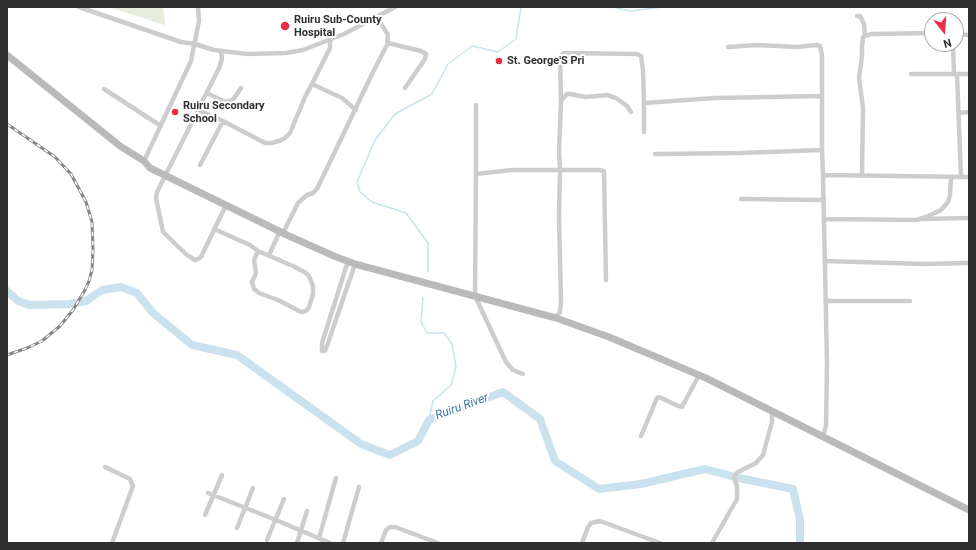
<!DOCTYPE html>
<html>
<head>
<meta charset="utf-8">
<style>
	body { margin:0 }
	#map { position:relative; width:976px; height:550px; overflow:hidden; background:#fff; font-family:Roboto,sans-serif }
	canvas { display:block }
	.frame { position:absolute; inset:0; border:8px solid #303030; pointer-events:none }
	.north { position:absolute; left:924px; top:12px; width:40px; height:40px; box-sizing:border-box; background:#fff; border:1px solid #acacac; border-radius:50%; rotate:163deg; font-size:11px; font-weight:700; line-height:16px; text-align:center; color:#303030 }
	.north::after { content:''; display:block; margin:auto; width:14px; height:18px; background:#ec2c48; clip-path:polygon(50% 0,100% 100%,50% 72%,0 100%) }
</style>
</head>
<body>
<div id="map">
<canvas width="976" height="550"></canvas>
<div class="frame"></div>
<div class="north">N</div>
</div>
<script>
const g = document.querySelector('canvas').getContext('2d');
g.lineJoin = 'round';
function fillPath(path, color) { g.fillStyle = color; g.fill(path, 'evenodd'); }
const poly = rows => new Path2D(rows.map(r => 'M' + r).join(''));
function stroke(path, color, width, dash) { g.strokeStyle = color; g.lineWidth = width; g.lineCap = dash ? 'butt' : 'round'; g.setLineDash(dash || []); g.stroke(path); }
function label(font, color, halo, rows, align = 'center') {
  g.font = font + ' Roboto,sans-serif'; g.lineWidth = 4; g.setLineDash([]); g.textBaseline = 'middle'; g.strokeStyle = halo; g.fillStyle = color; for (const [text, x, y, turn = 0] of rows) {
    g.save(); g.translate(x, y); g.rotate((+turn || 0) * Math.PI / 180); g.textAlign = isNaN(turn) ? turn : align; if (halo) g.strokeText(text, 0, 0); g.fillText(text, 0, 0); g.restore();
  }
}
fillPath(poly([
	[109,7,162,7,164,11,165,24,164,25]
]), '#e7eddd');
stroke(poly([
	[612,7,631,11,662,7],
	[428,272,428,243,406,213,372,202,360,192,357,182,375,140,395,114,432,94,448,64,472,46,498,52,516,39,521,7],
	[423,298,421,322,427,333,444,333,452,344,456,367,451,385,433,401,429,420]
]), '#c9e2ee', 1.5);
stroke(poly([
	[7,291,18,301,30,305,70,304,86,301,102,290,121,287,137,293,153,313,192,345,237,355,361,444,390,455,418,441,429,420,503,392,540,419,555,461,599,489,641,484,705,469,739,478,793,489,800,520,800,543]
]), '#c9e2ee', 8);
stroke(poly([
	[79,7,181,42,195,44,214,50,247,54,286,53,303,50,344,34,395,7],
	[857,16,860,16,864,24,865,36],
	[956,34,969,35],
	[330,40,330,48,312,84,342,98,356,110],
	[388,43,421,51,426,54,425,59,405,88],
	[953,44,954,74],
	[728,47,757,45,797,47,817,45,820,46,822,55,822,150,823,175],
	[221,51,222,59,219,68,157,192,156,198,163,232,187,255,195,260,198,259,201,257,226,205],
	[911,74,969,74],
	[957,74,961,177],
	[104,89,161,126],
	[207,93,225,102,233,100,241,88],
	[561,101,567,94,570,94,586,97,607,95,616,98,627,106,631,112],
	[198,110,223,121,200,165],
	[959,113,969,112],
	[223,121,265,143,272,143,279,141,285,138,290,133,305,97,312,84],
	[644,132,644,103,715,98,821,96],
	[655,154,741,153,822,150],
	[144,161,191,61,199,21,198,7],
	[476,174,476,105],
	[862,176,863,108,859,78,862,56,862,47,863,37,871,34,932,33],
	[741,199,824,200],
	[824,219,917,220,926,217,941,210,948,202,950,195,951,177],
	[923,219,969,218],
	[214,229,250,245,258,251,293,266,306,273,309,276,313,286,313,294,309,307,306,311,301,312,278,300,259,293,254,289,252,282,256,273,254,260,258,251],
	[283,233,298,203,307,195,313,193,317,189,373,72,387,45,388,35,377,17],
	[269,255,280,231],
	[348,261,322,343,322,351,325,351,327,346,355,264],
	[825,261,925,264,969,263],
	[606,280,604,171,599,170,560,170,559,152,561,101,560,56,564,53,637,54,641,56,643,71,644,103],
	[826,301,910,301],
	[523,374,513,370,506,362,475,296,476,174,512,170,560,170,559,215,561,303,560,312,556,318],
	[641,436,657,398,659,397,676,405,682,407,699,375],
	[823,437,826,426,827,363,823,175,969,177],
	[105,467,130,479,133,486,112,543],
	[208,493,276,520,330,543],
	[205,515,222,475],
	[237,528,253,488],
	[319,538,336,478],
	[267,540,284,499],
	[297,543,307,511],
	[343,543,359,487],
	[381,543,386,530,390,527,395,527,438,543],
	[582,543,588,527,591,523,600,521,660,543],
	[712,543,737,499,737,487,734,477,735,475,738,472,756,463,763,455,772,422,772,411]
]), '#cdcdcd', 4.5);
stroke(poly([
	[7,55,120,146,144,161,150,168,289,236,334,256,355,264,556,318,609,337,706,378,969,510]
]), '#bababa', 7);
const rail = poly([
	[7,124,55,157,71,174,86,202,92,222,93,250,92,270,89,281,85,290,73,310,60,326,42,341,27,348,7,355]
]);
stroke(rail, '#858585', 3);
stroke(rail, '#fff', 1.5, [4.5]);
for (const [x, y, r, color] of [
	[285,26,5,"#ec2c48"],
	[499,61,4,"#ec2c48"],
	[175,112,4,"#ec2c48"]
]) { const dot = new Path2D(); dot.arc(x, y, r, 0, 2 * Math.PI); g.fillStyle = color; g.fill(dot); stroke(dot, '#fff', 1.5); }
label('bold 11px', '#303030', '#fff', [
	["Ruiru Sub-County",294,20],
	["Hospital",294,33],
	["St. George'S Pri",507,61],
	["Ruiru Secondary",183,106],
	["School",183,119]
], 'left');
label('italic 12px', '#3a7996', '#fff', [
	["Ruiru River",462,407,-20]
]);
</script>
</body>
</html>
